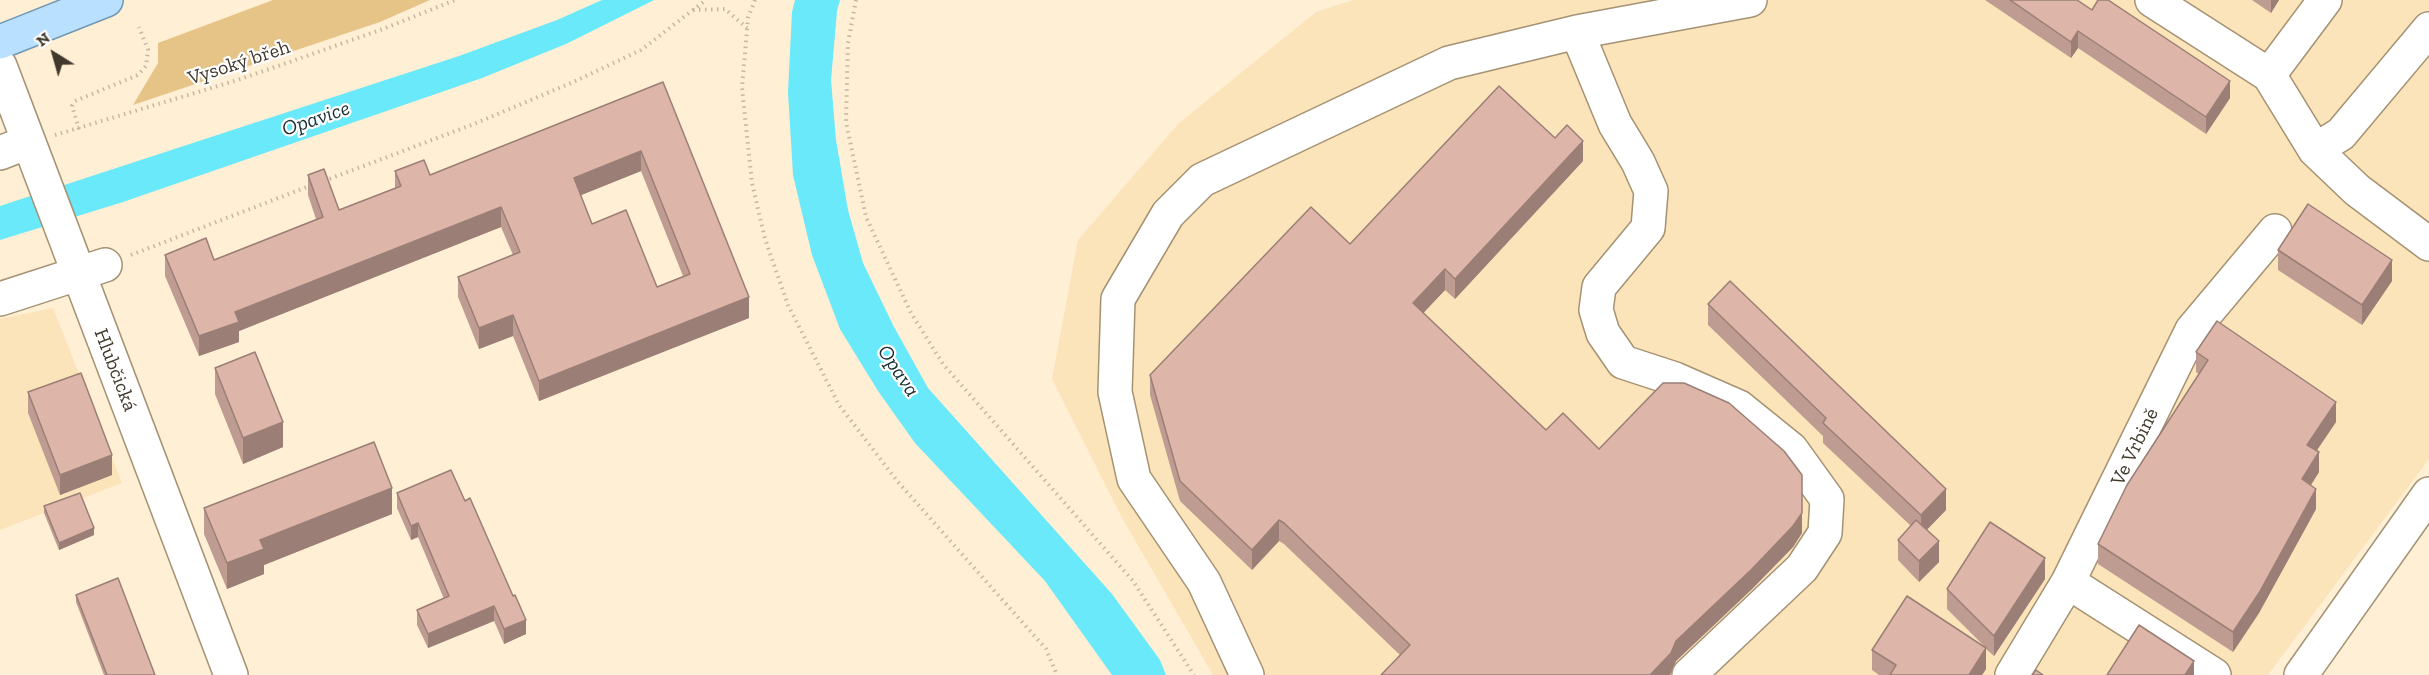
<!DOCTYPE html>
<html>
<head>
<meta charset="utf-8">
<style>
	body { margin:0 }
	#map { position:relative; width:2429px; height:675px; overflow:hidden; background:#ffefd4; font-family:"Zilla Slab",serif }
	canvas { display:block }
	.north { position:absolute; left:24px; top:24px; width:60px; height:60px; -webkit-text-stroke:4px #fff; paint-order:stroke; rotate:323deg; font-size:16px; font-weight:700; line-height:24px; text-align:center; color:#41392c }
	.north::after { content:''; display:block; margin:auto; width:21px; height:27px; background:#41392c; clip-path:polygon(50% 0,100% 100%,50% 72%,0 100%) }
</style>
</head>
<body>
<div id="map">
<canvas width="2429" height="675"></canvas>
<div class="north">N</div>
</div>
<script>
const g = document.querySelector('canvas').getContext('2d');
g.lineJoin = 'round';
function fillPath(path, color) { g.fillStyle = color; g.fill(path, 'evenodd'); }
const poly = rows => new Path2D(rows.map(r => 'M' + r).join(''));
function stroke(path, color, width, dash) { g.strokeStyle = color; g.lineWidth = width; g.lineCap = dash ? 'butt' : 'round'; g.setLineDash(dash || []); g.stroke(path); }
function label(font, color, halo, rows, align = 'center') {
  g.font = font + ' "Zilla Slab",serif'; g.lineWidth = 4.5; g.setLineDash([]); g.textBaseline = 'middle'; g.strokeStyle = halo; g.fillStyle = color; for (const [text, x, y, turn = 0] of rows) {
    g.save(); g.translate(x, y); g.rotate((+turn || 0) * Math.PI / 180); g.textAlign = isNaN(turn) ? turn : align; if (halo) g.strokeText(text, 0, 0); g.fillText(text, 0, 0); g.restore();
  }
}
fillPath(poly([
	[1353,0,2429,0,2429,459,2268,675,1213,675,1121,516,1052,379,1078,240,1179,123,1316,12],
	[53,308,122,483,0,530,0,319]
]), '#fce4ba');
fillPath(poly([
	[273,0,430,0,380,22,133,105,158,63,158,43]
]), '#e6c487');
fillPath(poly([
	[602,0,654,0,566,44,482,78,123,202,0,240,0,206,459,56,557,20],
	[795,0,840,0,837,11,831,80,836,140,848,210,863,263,894,327,928,388,1112,594,1160,660,1166,675,1112,675,1045,581,915,443,878,391,840,329,812,255,793,175,788,92,792,12]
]), '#69e9f9');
const minor = poly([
	[2152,0,2269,75,2315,150,2357,190,2429,244],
	[1577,32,1615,124,1638,162,1651,191,1648,228,1599,287,1596,310,1603,333,1623,362,1675,379,1739,407,1791,449,1827,499,1825,533,1802,568,1689,675],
	[0,66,231,675],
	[2269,75,2325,0],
	[2315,150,2341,134,2429,29],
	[0,153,28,142],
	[0,299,105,265],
	[2068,582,2214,675],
	[1247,675,1204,582,1134,479,1115,392,1118,299,1168,214,1202,180,1449,63,1577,32,1750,0],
	[2012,675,2068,582,2192,330,2275,231],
	[2301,675,2429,494]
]);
const major = poly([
	[0,42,106,0]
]);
stroke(minor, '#a59273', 36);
stroke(major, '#7198b4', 36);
stroke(poly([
	[755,0,748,18,742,88,752,183,765,239,788,305,839,405,898,482,1046,649,1057,675],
	[856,0,848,43,846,122,866,217,911,313,943,364,1133,581,1194,675],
	[693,10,725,9,747,28],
	[79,129,72,106,75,101,138,75,146,66,148,50,139,27],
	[55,135,238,80,383,29,455,0],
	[324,181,474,124,571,83,641,50,706,0],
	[131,255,312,185]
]), '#c5b7a1', 4, [1.5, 4.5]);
stroke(minor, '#fff', 33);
stroke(major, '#b9e0fe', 33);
fillPath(poly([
	[1985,0,2077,0,2230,98,2206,134,2078,48,2071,58],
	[2252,0,2279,0,2271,13],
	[663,82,749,318,539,401,513,336,479,349,458,297,458,277,513,255,501,227,239,331,239,342,199,356,165,276,165,255,214,260,316,219,308,195,308,175,339,210,395,188,395,171,430,175],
	[641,171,683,276,657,287,592,224,581,195],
	[1583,161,1455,299,1445,290,1423,313,1546,430,1599,449,1802,533,1793,547,1752,589,1676,661,1671,674,1400,655,1284,544,1279,541,1252,570,1180,501,1150,395,1150,375,1350,244],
	[2278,250,2392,281,2362,325,2278,270],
	[1708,304,1946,510,1926,530,1939,562,1919,582,1898,560,1898,540,1911,526,1823,443,1823,436,1708,325],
	[2196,352,2336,422,2316,451,2319,472,2311,485,2316,509,2259,613,2233,652,2098,564,2098,544,2199,374,2196,372],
	[215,368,283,447,243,464,215,394],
	[28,392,112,475,60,495,28,413],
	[397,493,465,501,526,634,504,644,494,621,428,648,417,625,417,610,444,599,418,537,411,540,397,508],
	[44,506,94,535,59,550,44,513],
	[204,508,392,514,264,565,264,574,227,589,204,534],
	[2045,579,1994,656,1986,649,1986,669,1982,675,1879,675,1872,670,1872,650,1985,647,1947,609,1947,589],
	[76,595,155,675,104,675,76,602]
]), '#be9c91');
fillPath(poly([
	[2271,0,2279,0,2271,13],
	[2078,31,2078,48,2071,58,2071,42],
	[2230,81,2230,98,2206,134,2206,117],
	[1583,141,1583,161,1455,299,1455,279],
	[641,151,641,171,574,198,574,178],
	[501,207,501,227,239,331,239,342,199,356,199,336,235,312],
	[2392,260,2392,281,2362,325,2362,305],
	[1445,269,1445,290,1413,324,1413,303],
	[749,297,749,318,539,401,539,381],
	[513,315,513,336,479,349,479,328],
	[2336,402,2336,422,2307,465,2307,445],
	[283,422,283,447,243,464,243,438],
	[2319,452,2319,472,2302,499,2302,479],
	[112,455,112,475,60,495,60,475],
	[392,488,392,514,264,565,264,574,227,589,227,563,260,540],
	[1946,489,1946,510,1921,536,1921,515],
	[2316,489,2316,509,2259,613,2233,652,2233,632],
	[1802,513,1802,533,1793,547,1752,589,1676,661,1670,675,1650,675,1676,641],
	[1279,520,1279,541,1252,570,1252,550],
	[418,523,418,537,411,540,411,526],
	[94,528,94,535,59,550,59,543],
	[1939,541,1939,562,1919,582,1919,561],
	[2045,558,2045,579,1994,656,1994,636],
	[494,606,494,621,428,648,428,634],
	[526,620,526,634,504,644,504,629],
	[1986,648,1986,669,1982,675,1969,675],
	[2194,661,2194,675,2185,675]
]), '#9b7f76');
const building = poly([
	[2010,0,2077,0,2092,10,2098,0,2108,0,2230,81,2206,117,2078,31,2071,42,2010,0],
	[663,82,749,297,539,381,513,315,479,328,458,277,520,252,501,207,235,312,239,322,199,336,165,255,206,238,214,260,323,217,308,175,324,169,339,210,401,186,395,171,424,160,430,175,663,82],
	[641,151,690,274,657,287,626,210,592,224,574,178,641,151],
	[1499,86,1555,138,1567,125,1583,141,1455,279,1445,269,1413,303,1546,430,1563,413,1599,449,1663,383,1684,383,1729,403,1784,451,1802,475,1802,513,1793,526,1752,569,1676,641,1671,653,1650,675,1381,675,1410,645,1284,523,1279,520,1252,550,1180,481,1150,375,1311,207,1350,244,1499,86],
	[2308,204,2392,260,2362,305,2278,250,2308,204],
	[1730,281,1946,489,1921,515,1823,423,1826,418,1708,304,1730,281],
	[2217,321,2336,402,2307,445,2319,452,2302,479,2316,489,2259,593,2233,632,2098,544,2127,485,2208,360,2196,352,2217,321],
	[255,352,283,422,243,438,215,368,255,352],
	[81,373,112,455,60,475,28,392,81,373],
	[374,442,392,488,260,540,264,549,227,563,204,508,374,442],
	[451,470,465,501,470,498,513,596,515,595,526,620,504,629,494,606,428,634,417,610,449,596,418,523,411,526,397,493,451,470],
	[80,493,94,528,59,543,44,506,80,493],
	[1916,520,1939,541,1919,561,1898,540,1916,520],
	[1990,522,2045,558,1994,636,1947,589,1990,522],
	[118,578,155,675,107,675,76,595,118,578],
	[1907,596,1986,648,1969,675,1890,675,1896,665,1872,650,1907,596],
	[2139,625,2194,661,2185,675,2107,675,2139,625],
	[2036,670,2043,675,2032,675,2036,670]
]);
fillPath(building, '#ddb5a9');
stroke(building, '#9b7f76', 1.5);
label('20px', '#41392c', '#fff', [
	["Vysoký břeh",239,63,-18],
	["Hlubčická",115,370,69],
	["Ve Vrbině",2135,447,-64]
]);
label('italic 21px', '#192f32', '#fff', [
	["Opavice",316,119,-19],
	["Opava",898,371,56]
]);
</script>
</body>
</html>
